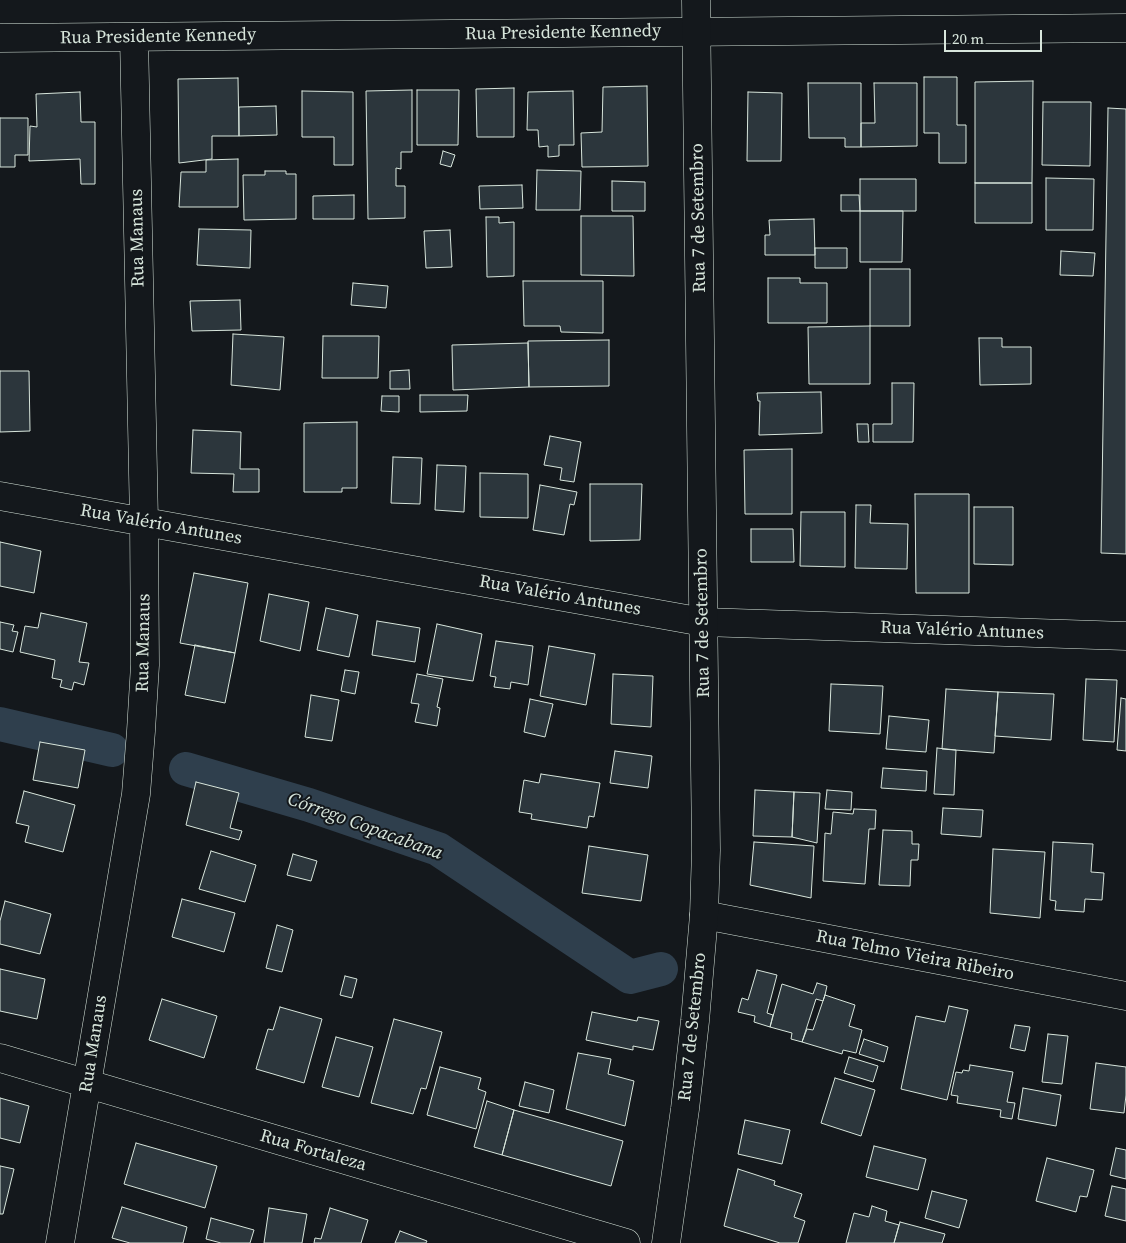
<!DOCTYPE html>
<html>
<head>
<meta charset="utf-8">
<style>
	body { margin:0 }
	#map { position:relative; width:1126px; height:1243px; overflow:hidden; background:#14181c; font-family:"Source Serif 4",serif }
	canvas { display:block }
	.scale { position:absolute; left:944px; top:30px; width:98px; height:22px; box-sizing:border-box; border:2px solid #d8e6dc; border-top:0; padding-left:6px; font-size:15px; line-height:18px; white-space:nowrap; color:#d8e6dc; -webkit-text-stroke:4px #14181c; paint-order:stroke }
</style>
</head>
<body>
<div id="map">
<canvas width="1126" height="1243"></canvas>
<div class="scale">20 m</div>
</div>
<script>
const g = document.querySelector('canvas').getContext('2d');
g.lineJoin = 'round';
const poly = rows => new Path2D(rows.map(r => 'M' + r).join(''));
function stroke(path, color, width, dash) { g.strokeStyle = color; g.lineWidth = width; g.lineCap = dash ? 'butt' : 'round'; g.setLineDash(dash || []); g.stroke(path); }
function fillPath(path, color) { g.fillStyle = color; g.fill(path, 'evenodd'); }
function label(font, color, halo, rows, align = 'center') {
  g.font = font + ' "Source Serif 4",serif'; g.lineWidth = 4; g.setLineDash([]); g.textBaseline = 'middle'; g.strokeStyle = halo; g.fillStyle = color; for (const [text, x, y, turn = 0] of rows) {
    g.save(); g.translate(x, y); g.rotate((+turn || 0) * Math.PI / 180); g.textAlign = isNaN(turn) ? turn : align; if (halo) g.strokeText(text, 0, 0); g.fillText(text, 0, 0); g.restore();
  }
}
stroke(poly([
	[0,724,112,750],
	[186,769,309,805,438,849,630,977,661,969]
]), '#2f3f4d', 34);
const building = poly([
	[924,77,957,77,957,125,966,125,966,163,939,163,939,133,924,133,924,77],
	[238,78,239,136,212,136,212,159,179,163,178,79,238,78],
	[1033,81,1032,183,975,183,975,82,1033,81],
	[808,83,861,83,861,147,845,147,845,138,809,138,808,83],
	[874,83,917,83,917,146,861,147,861,123,875,123,874,83],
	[647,86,648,166,582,167,581,133,602,132,603,87,647,86],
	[514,88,514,137,477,137,476,89,514,88],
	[412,90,412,152,401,152,401,169,396,168,396,186,405,186,405,218,368,219,366,91,412,90],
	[417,90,459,90,458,145,417,145,417,90],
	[302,91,353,92,353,165,334,165,334,137,302,137,302,91],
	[573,91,574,145,559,145,559,156,548,157,548,146,539,147,538,130,527,130,528,92,573,91],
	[80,92,81,122,95,122,95,184,81,184,80,159,29,161,30,126,37,127,36,94,80,92],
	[748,92,782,93,781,161,747,161,748,92],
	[1043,102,1091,102,1090,166,1042,165,1043,102],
	[276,106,277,135,239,136,239,107,276,106],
	[1108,108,1126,109,1126,554,1101,553,1108,108],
	[0,118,28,118,28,155,15,155,15,167,0,167,0,118],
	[443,151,455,155,451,167,440,164,443,151],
	[238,159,238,207,179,207,181,172,206,172,206,160,238,159],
	[537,170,581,171,580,210,536,210,537,170],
	[265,171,286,171,286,174,296,174,296,219,244,220,243,175,265,175,265,171],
	[1046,178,1094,179,1093,230,1046,230,1046,178],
	[860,179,916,179,916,211,860,211,860,179],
	[612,181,645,182,645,211,612,211,612,181],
	[975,183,1032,183,1032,223,975,223,975,183],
	[522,185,523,208,480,209,479,186,522,185],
	[354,195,354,219,313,219,313,196,354,195],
	[841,195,859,195,860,211,841,211,841,195],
	[860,211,903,211,902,262,860,262,860,211],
	[581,216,633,216,634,276,581,275,581,216],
	[486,217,499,217,499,223,514,222,514,276,487,277,486,217],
	[814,219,815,255,765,255,765,235,770,235,769,220,814,219],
	[199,229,251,230,250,268,197,265,199,229],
	[450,230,452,267,426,268,424,231,450,230],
	[815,248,847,248,847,268,815,268,815,248],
	[1061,251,1095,253,1093,276,1060,275,1061,251],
	[870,269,910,269,910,326,870,326,870,269],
	[768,278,800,278,800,283,827,283,827,323,768,323,768,278],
	[523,281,603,281,603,333,561,332,560,326,524,326,523,281],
	[353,283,388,286,386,308,351,305,353,283],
	[240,300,241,330,192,331,190,301,240,300],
	[870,326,870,384,809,384,808,327,870,326],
	[233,334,284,337,280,390,231,385,233,334],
	[323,336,379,336,378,378,322,378,323,336],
	[979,338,1002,338,1002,347,1031,347,1031,384,980,385,979,338],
	[609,340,609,386,529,387,528,341,609,340],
	[528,343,529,387,453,390,452,345,528,343],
	[409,370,410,389,390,389,390,371,409,370],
	[0,371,29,371,30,431,0,432,0,371],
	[892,383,914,383,913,442,873,442,873,424,892,424,892,383],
	[821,392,822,433,759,435,760,401,758,401,757,393,821,392],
	[420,395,468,395,467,411,420,412,420,395],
	[382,396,399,396,399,412,381,411,382,396],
	[357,422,357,488,342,488,342,492,304,492,304,423,357,422],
	[857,424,868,424,869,442,858,442,857,424],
	[193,430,241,432,240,469,259,469,259,492,233,492,234,474,191,473,193,430],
	[550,436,581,442,574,482,560,480,562,468,544,465,550,436],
	[792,449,792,514,745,514,744,450,792,449],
	[393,457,422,458,420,504,391,503,393,457],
	[437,465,466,466,464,512,435,510,437,465],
	[480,473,528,474,528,518,480,517,480,473],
	[590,484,642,484,640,540,590,541,590,484],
	[540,485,577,492,574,505,570,504,564,535,533,530,540,485],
	[915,494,969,494,969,593,916,593,915,494],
	[856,505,871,505,870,523,908,524,907,569,855,568,856,505],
	[974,507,1013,507,1013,565,974,564,974,507],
	[801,512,845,512,845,567,800,566,801,512],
	[751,529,793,529,794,562,751,562,751,529],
	[0,542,41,551,34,593,0,586,0,542],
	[194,573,248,583,235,653,180,643,194,573],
	[269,594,309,602,300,651,260,641,269,594],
	[326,608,358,615,349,657,317,650,326,608],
	[41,613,87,623,79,662,89,663,84,685,74,682,72,690,60,687,62,680,52,678,55,660,20,652,25,626,38,628,41,613],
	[377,621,420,628,415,662,372,655,377,621],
	[0,622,14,625,12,631,18,632,13,652,0,649,0,622],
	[437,624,482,634,473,681,427,674,437,624],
	[496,641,533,646,528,685,511,682,510,689,494,687,496,677,490,676,496,641],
	[195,645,235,653,225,703,185,695,195,645],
	[549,646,595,654,586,705,540,696,549,646],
	[345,670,359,672,355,694,341,691,345,670],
	[417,674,443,679,437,707,440,708,437,726,415,722,419,704,411,703,417,674],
	[613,674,653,676,651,727,611,724,613,674],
	[1086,679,1117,680,1114,742,1083,740,1086,679],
	[831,684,883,686,880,734,829,731,831,684],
	[946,689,998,692,994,753,942,749,946,689],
	[998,692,1054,694,1051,740,995,736,998,692],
	[311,695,339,700,332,741,305,737,311,695],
	[1121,698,1126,699,1126,751,1117,750,1121,698],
	[530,699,553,704,545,737,524,732,530,699],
	[889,716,929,720,926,752,886,749,889,716],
	[40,742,85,750,78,788,33,780,40,742],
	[937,748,956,750,954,795,934,794,937,748],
	[615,751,652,756,648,788,610,783,615,751],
	[883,768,927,771,926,791,881,788,883,768],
	[541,774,600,783,594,817,589,816,587,828,531,819,532,814,519,812,524,780,539,783,541,774],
	[196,782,239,793,230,828,242,831,239,840,186,825,196,782],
	[755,790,794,792,792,837,753,836,755,790],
	[827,790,852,792,851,810,825,809,827,790],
	[24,791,75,805,63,852,25,842,29,826,16,823,24,791],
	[794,792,820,793,817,843,792,837,794,792],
	[943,808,983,810,981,837,941,834,943,808],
	[854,809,876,810,875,829,869,829,865,884,823,881,825,833,831,834,833,812,853,814,854,809],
	[883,830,912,831,912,844,919,844,918,860,911,860,910,886,879,885,883,830],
	[754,842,814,846,811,898,750,885,754,842],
	[1053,842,1093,844,1091,872,1104,873,1102,900,1085,899,1084,912,1055,910,1056,901,1050,900,1053,842],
	[589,846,648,855,641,901,582,893,589,846],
	[993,849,1045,852,1040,918,990,913,993,849],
	[211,851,256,865,245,902,199,889,211,851],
	[293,854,317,861,311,881,287,875,293,854],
	[182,899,235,913,224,952,172,937,182,899],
	[5,901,51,914,40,954,0,944,0,921,5,901],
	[277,925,293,930,282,972,266,968,277,925],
	[0,969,45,979,37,1019,0,1011,0,969],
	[757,970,777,975,767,1013,773,1015,770,1027,754,1022,755,1016,738,1012,742,998,748,1000,757,970],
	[345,976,357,979,352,998,340,995,345,976],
	[817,983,827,986,825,995,823,1001,816,999,802,1042,791,1039,792,1033,770,1027,782,984,813,994,817,983],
	[825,995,855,1005,849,1026,862,1030,856,1053,843,1050,842,1054,802,1042,807,1029,813,1030,825,995],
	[162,999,217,1016,204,1058,149,1040,162,999],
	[949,1006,968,1010,947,1100,901,1089,916,1016,945,1022,949,1006],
	[280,1007,322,1019,304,1083,256,1069,268,1029,273,1030,280,1007],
	[592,1012,637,1021,638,1017,659,1021,653,1050,633,1046,633,1050,586,1040,592,1012],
	[394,1019,442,1032,426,1089,421,1088,413,1114,371,1103,394,1019],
	[1015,1025,1030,1027,1025,1051,1010,1048,1015,1025],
	[1048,1034,1068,1036,1062,1084,1042,1082,1048,1034],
	[336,1037,373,1047,359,1097,322,1087,336,1037],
	[864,1039,888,1047,884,1062,859,1054,864,1039],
	[578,1053,611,1059,608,1074,634,1081,625,1126,566,1109,578,1053],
	[849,1057,878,1066,873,1082,844,1073,849,1057],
	[1096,1063,1126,1067,1126,1095,1124,1113,1090,1109,1096,1063],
	[970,1065,1013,1072,1007,1102,1015,1103,1012,1119,1000,1117,1001,1110,957,1103,958,1096,951,1095,956,1072,962,1073,963,1070,969,1071,970,1065],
	[440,1067,481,1078,478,1089,486,1092,476,1129,427,1115,440,1067],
	[835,1078,875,1090,861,1136,821,1123,835,1078],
	[525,1082,554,1090,549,1113,519,1106,525,1082],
	[1023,1088,1061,1095,1056,1126,1018,1119,1023,1088],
	[0,1098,29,1106,20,1143,0,1138,0,1098],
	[487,1101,514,1110,502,1155,474,1147,487,1101],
	[514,1110,623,1141,611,1186,502,1155,514,1110],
	[745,1120,790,1130,782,1164,738,1154,745,1120],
	[136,1143,217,1166,205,1208,124,1184,136,1143],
	[874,1146,926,1159,918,1190,866,1177,874,1146],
	[1116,1148,1126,1150,1126,1179,1110,1175,1116,1148],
	[1047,1158,1094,1170,1087,1197,1080,1196,1076,1212,1036,1201,1047,1158],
	[0,1166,14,1169,3,1214,0,1214,0,1166],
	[738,1169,775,1181,774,1185,802,1194,794,1217,805,1221,798,1243,780,1243,724,1226,738,1169],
	[1112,1186,1126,1189,1126,1221,1105,1216,1112,1186],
	[932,1191,967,1200,959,1228,925,1218,932,1191],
	[872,1206,887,1211,885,1221,899,1225,894,1243,846,1243,854,1213,869,1217,872,1206],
	[122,1207,187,1227,183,1243,130,1243,112,1238,122,1207],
	[269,1208,307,1214,302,1243,264,1243,269,1208],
	[330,1208,368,1220,361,1243,314,1243,315,1238,321,1239,330,1208],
	[211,1218,254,1230,250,1243,221,1243,206,1239,211,1218],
	[900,1222,945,1234,942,1243,894,1243,900,1222],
	[400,1231,427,1241,426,1243,395,1243,400,1231]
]);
fillPath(building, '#2c363c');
stroke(building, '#d8e6dc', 1);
const minor = poly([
	[0,38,1126,28],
	[0,496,703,622,1126,636],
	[704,915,1126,996],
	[0,1058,626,1243],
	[60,1243,136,794,141,731,145,665,144,521,134,37]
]);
const tertiary = poly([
	[666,1243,685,1109,695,1021,704,915,706,850,696,0]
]);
stroke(minor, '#d8e6dc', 29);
stroke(tertiary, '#d8e6dc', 29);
stroke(minor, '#14181c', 28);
stroke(tertiary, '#14181c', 28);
label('18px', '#d8e6dc', '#14181c', [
	["Rua Presidente Kennedy",563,33,-1],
	["Rua Presidente Kennedy",158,37,-1],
	["Rua 7 de Setembro",699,218,-91],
	["Rua Manaus",138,238,-91],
	["Rua Valério Antunes",161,525,10],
	["Rua Valério Antunes",560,596,10],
	["Rua 7 de Setembro",703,623,-91],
	["Rua Valério Antunes",962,631,2],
	["Rua Manaus",144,643,-89],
	["Rua Telmo Vieira Ribeiro",915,956,11],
	["Rua 7 de Setembro",693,1027,-84],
	["Rua Manaus",94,1044,-81],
	["Rua Fortaleza",313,1151,16]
]);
label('italic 19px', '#d8e6dc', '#14181c', [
	["Córrego Copacabana",365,827,20]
]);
</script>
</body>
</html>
